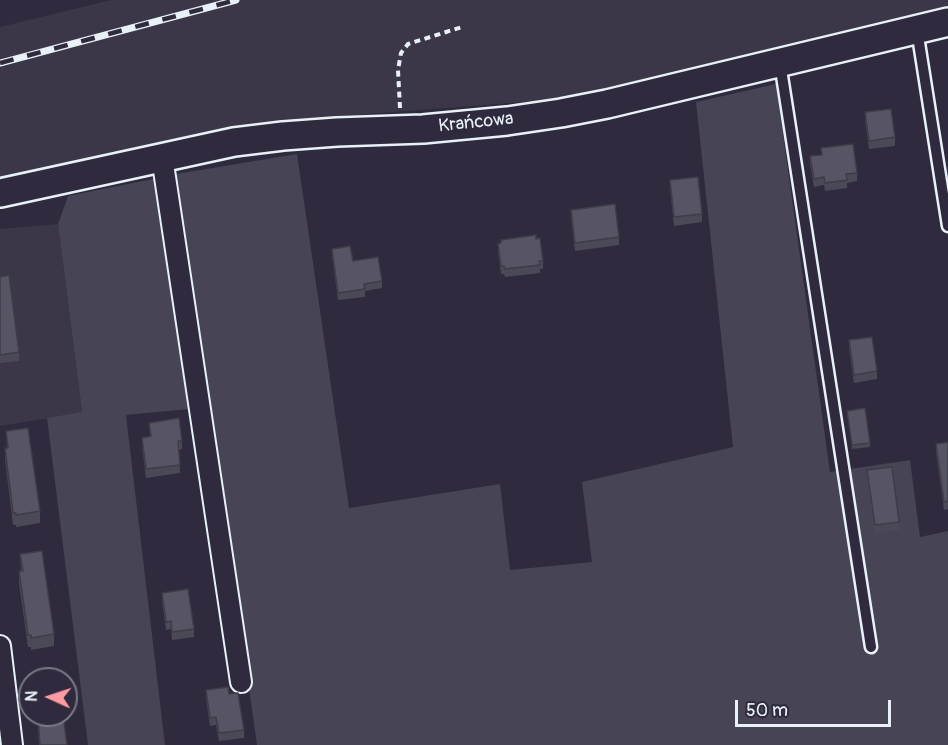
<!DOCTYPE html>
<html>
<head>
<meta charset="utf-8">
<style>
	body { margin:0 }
	#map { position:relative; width:948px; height:745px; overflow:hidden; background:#2f2a3d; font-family:Pangolin,sans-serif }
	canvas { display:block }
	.north { position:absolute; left:18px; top:667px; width:60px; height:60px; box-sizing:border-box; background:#2f2a3d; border:2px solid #797a88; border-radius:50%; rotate:273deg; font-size:16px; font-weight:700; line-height:24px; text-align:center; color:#e8f1f8 }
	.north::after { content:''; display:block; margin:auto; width:21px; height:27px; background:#ff9aa2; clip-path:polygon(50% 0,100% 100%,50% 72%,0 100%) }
	.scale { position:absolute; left:735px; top:700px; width:156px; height:27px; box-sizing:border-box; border:3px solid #e8f1f8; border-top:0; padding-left:8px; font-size:18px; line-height:21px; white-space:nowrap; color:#e8f1f8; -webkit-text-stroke:4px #2f2a3d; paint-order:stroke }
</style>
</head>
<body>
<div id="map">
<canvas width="948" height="745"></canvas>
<div class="north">N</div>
<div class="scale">50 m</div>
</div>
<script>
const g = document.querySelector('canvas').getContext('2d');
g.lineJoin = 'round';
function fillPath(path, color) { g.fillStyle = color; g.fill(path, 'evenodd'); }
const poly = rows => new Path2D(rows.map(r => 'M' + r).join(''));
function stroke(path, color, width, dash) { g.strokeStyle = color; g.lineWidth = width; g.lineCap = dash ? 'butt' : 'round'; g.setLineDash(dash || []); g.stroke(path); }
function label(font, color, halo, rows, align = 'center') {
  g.font = font + ' Pangolin,sans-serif'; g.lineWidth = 6; g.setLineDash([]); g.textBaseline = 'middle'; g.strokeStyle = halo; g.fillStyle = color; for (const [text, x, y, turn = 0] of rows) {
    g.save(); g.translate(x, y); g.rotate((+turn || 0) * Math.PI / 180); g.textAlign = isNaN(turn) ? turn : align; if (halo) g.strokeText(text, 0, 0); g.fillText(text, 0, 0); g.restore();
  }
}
fillPath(poly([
	[111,0,948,0,948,7,737,60,550,100,301,119,0,179,0,27],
	[58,224,82,413,0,426,0,229]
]), '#3b3749');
fillPath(poly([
	[776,84,830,472,910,460,920,537,948,531,948,745,257,745,176,174,297,154,349,508,500,484,510,570,592,562,582,482,733,447,696,102],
	[158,178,189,409,126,415,165,745,88,745,47,418,82,412,58,224,68,196]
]), '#464455');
const lane = poly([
	[917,30,948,226],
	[780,63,871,647]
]);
const street = poly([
	[162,157,241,682],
	[0,646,12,745]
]);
const secondary = poly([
	[0,193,234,142,283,136,337,132,423,129,507,121,561,113,607,104,948,22]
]);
stroke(lane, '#e8f1f8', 15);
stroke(street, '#e8f1f8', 24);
stroke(secondary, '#e8f1f8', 32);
stroke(poly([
	[400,108,398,70,401,53,408,44,462,27]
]), '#e8f1f8', 4, [6, 4.5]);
stroke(lane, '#2f2a3d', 10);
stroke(street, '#2f2a3d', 20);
stroke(secondary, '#2f2a3d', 27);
const rail = poly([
	[0,63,236,0]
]);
stroke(rail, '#e8f1f8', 7);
stroke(rail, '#2f2a3d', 4.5, [14]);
fillPath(poly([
	[865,112,895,137,895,146,869,149,865,120],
	[821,148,857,173,857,181,847,183,847,188,825,191,824,185,814,187,810,164,810,156,821,155],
	[670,180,702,214,702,222,674,226,670,188],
	[571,210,619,237,619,245,575,251,571,218],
	[536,239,543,261,543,269,540,269,540,273,505,277,504,274,501,274,498,252,498,244],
	[332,249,353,261,382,281,382,288,365,291,365,297,338,300,332,256],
	[0,277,19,352,19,361,0,363],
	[849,340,877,371,877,379,854,383,849,348],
	[847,411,870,443,870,447,852,449],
	[149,423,182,441,182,449,179,450,180,473,146,478,142,446,142,438,150,436],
	[6,431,40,511,40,523,16,527,16,525,13,525,5,460,5,448,7,448],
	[948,442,948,509,944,510,936,452,936,444],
	[867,470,899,522,899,530,875,533,867,478],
	[20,554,54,634,54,646,31,650,31,647,28,647,19,583,19,571,21,571],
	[162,593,194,629,194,637,172,640,171,629,166,630,162,601],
	[206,690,229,694,244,730,244,738,219,741,216,725,210,726,206,699],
	[39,715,63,715,67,745,39,745,38,729]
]), '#4b4957');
const building = poly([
	[891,109,895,137,869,141,865,112,891,109],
	[853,144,857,173,846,174,847,180,825,183,824,177,814,179,810,156,822,155,821,148,853,144],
	[698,177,702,214,674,217,670,180,698,177],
	[615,204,619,237,575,243,571,210,615,204],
	[536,235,536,239,540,238,543,261,539,261,540,265,505,269,504,266,501,266,498,244,501,243,501,240,536,235],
	[350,246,353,261,378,257,382,281,364,284,365,289,338,293,332,249,350,246],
	[9,275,19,352,0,355,0,277,9,275],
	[872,337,877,371,854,375,849,340,872,337],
	[865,408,870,443,852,445,847,411,865,408],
	[179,418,182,441,178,441,180,465,146,469,142,438,151,436,149,423,179,418],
	[28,428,40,511,16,515,16,513,13,513,5,448,8,448,6,431,28,428],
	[948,442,948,501,944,502,936,444,948,442],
	[892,467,899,522,875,525,867,470,892,467],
	[42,551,54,634,31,638,31,635,28,635,21,584,19,571,23,571,20,554,42,551],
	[188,589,194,629,172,632,171,621,166,622,162,593,188,589],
	[58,669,59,679,36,679,35,672,58,669],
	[228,687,229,694,238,693,244,730,219,733,216,717,210,718,206,690,228,687],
	[40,715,63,715,67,745,40,745,38,717,41,717,40,715]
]);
fillPath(building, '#575565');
stroke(building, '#3d3c47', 1.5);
label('18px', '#e8f1f8', '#2f2a3d', [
	["Krańcowa",476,123,-6]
]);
</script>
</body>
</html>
